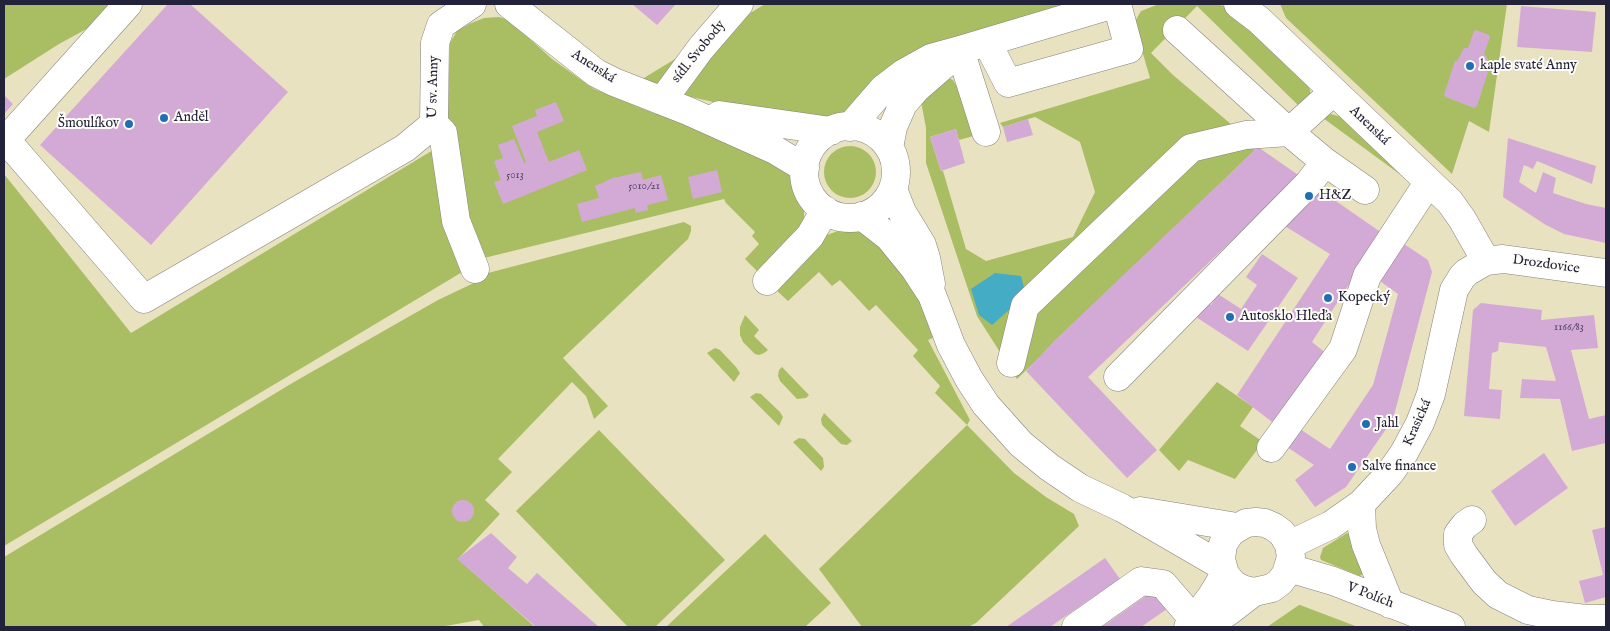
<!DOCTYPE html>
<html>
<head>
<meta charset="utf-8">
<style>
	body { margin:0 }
	#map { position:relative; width:1610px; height:631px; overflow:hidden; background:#e9e2c0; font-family:"IM FELL English",serif }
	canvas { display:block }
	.frame { position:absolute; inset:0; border:5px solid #22223b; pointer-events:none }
</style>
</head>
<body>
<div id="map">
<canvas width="1610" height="631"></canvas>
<div class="frame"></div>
</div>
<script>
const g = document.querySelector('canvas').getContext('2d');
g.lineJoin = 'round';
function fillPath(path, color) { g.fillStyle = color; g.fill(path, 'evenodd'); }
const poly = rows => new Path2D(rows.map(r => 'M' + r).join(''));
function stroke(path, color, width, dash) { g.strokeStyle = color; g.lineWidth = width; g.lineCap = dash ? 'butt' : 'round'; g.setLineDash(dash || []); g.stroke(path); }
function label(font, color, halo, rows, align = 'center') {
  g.font = font + ' "IM FELL English",serif'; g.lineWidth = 4; g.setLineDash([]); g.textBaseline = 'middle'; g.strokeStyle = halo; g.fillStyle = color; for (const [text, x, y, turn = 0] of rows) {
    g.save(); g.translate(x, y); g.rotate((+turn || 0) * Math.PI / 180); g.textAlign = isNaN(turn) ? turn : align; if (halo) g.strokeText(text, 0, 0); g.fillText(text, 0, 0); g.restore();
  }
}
fillPath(poly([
	[4,4,105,5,117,4,103,20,59,44,4,79],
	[765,4,1074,4,840,118,830,120,726,105,670,92,639,81],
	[1159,4,1217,4,1227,7,1309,83,1311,98,1303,110,1197,6,1151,53,1173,75,1258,147,1017,379,977,316,926,163,926,128,920,96,946,77,953,80,958,89,973,136,959,140,956,129,930,137,941,171,943,171,966,249,986,261,1073,237,1095,192,1080,142,1035,117,1003,127,1000,123,1150,78,1134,23,1141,11],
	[1280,4,1507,4,1489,132,1469,121,1452,174,1286,18],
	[499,17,509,20,552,59,594,89,653,113,683,122,790,170,803,202,804,210,804,223,759,273,745,259,759,244,752,236,755,232,726,203,724,199,476,260,447,136,450,43,457,31,469,24,484,18],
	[1331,114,1345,118,1409,181,1323,118],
	'824 172a26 26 0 1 1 52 0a26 26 0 1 1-52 0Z',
	[438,147,464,271,4,546,4,174,131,333],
	[684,222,691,226,691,231,688,239,563,358,608,406,594,419,586,396,572,382,498,459,512,472,485,500,500,514,458,559,535,627,484,627,479,620,440,627,4,627,4,557,294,382,438,300,478,281,484,274],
	[843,229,867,233,877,238,918,295,935,337,928,340,970,420,967,425,1014,473,1046,497,1074,514,1079,526,976,623,968,627,862,627,819,569,967,425,935,393,940,386,913,356,918,350,876,305,869,311,840,280,832,286,819,272,788,301,775,289,827,235],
	[745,315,759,330,754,336,768,350,764,353,759,355,755,354,743,342,740,335,740,327],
	[715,348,720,350,736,367,740,373,734,382,707,353],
	[782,367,809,395,806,398,797,399,780,381,778,376,779,370],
	[1217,382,1253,407,1240,426,1263,442,1235,479,1188,460,1179,471,1159,450],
	[756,393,761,394,780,412,783,417,779,426,750,397],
	[824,413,852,441,847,445,841,444,822,425,821,419],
	[599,430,725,560,655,627,628,627,516,511],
	[799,438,805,439,823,458,824,467,821,471,793,442],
	[1347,533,1354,536,1366,571,1360,576,1321,560,1320,557,1323,548],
	[765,534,831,603,805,627,666,627],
	[1299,605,1300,605,1358,627,1267,627]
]), '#a9be63');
fillPath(poly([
	[995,273,1021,276,1026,295,992,325,979,315,971,289]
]), '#44acc4');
fillPath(poly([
	[168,4,190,4,288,92,151,245,40,145],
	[632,4,676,4,657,25],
	[1521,6,1596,12,1592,52,1517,47],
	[1476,30,1489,35,1490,37,1484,54,1488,59,1485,71,1488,72,1477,106,1474,108,1446,97,1444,95,1455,61,1457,61,1464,48,1468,48,1474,31],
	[4,95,13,104,5,113,4,112],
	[556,102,564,121,537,132,549,162,579,150,587,170,503,204,494,182,501,180,494,161,503,158,498,145,514,139,524,163,526,162,512,126,537,116,535,110],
	[1028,119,1033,135,1007,142,1003,127],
	[956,129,965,163,941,171,930,137],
	[1508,138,1596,166,1592,184,1537,161,1533,169,1524,165,1519,182,1536,193,1543,172,1556,178,1553,193,1586,204,1606,208,1606,243,1564,234,1546,225,1503,197],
	[1258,147,1382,233,1312,342,1327,354,1276,425,1237,395,1330,254,1262,212,1088,377,1157,450,1127,478,1026,371,1054,341],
	[717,170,722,192,693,199,688,177],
	[641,172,643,180,661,175,668,200,647,205,648,210,636,213,635,208,582,222,577,204,599,198,595,186,613,178],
	[1401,242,1428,260,1432,272,1393,419,1346,487,1315,507,1295,480,1314,465,1284,445,1297,427,1330,449,1373,385,1398,294,1377,279],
	[1262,254,1298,278,1248,351,1196,317,1207,302,1211,305,1218,294,1241,309,1257,285,1246,277],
	[1481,303,1542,310,1541,320,1594,315,1598,348,1571,350,1589,419,1606,415,1606,443,1572,451,1560,399,1520,398,1522,379,1556,381,1546,347,1499,342,1498,351,1492,353,1489,389,1502,390,1500,419,1464,416,1473,310],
	[1544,453,1568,488,1515,526,1491,491],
	'452 511a11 11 0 1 1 22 0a11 11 0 1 1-22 0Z',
	[1606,527,1606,597,1585,603,1579,581,1603,575,1592,530],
	[491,533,517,557,508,568,527,584,537,573,599,627,536,627,457,559],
	[1105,558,1120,579,1073,611,1050,627,1006,627],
	[1154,590,1167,609,1141,627,1102,627]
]), '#d3aad6');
const minor = poly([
	[128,4,6,140,144,299,405,148,434,124,435,43,441,25,472,4],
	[509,4,596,73,614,82,688,111,775,150,805,168],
	[1238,4,1259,20,1450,202,1462,219,1486,261],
	[1177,30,1289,132,1325,162,1365,190],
	[987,42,1008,83,1129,49,1117,4],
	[960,50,986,132],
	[662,101,701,48,739,4],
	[719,115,831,131],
	[434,124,443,133,456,221,475,269],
	'804 172a46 46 0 1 1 92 0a46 46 0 1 1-92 0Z',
	[850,127,883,89,904,73,931,58,960,50,1114,4],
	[889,148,893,127,903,104,916,89,946,63],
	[893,189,902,212,922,245,926,258,931,284],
	[862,216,889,237,915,269,932,295,951,345,969,379,986,405,1021,444,1049,467,1080,488,1122,508,1222,566],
	[767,281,810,236,825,210],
	[1011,363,1025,306,1191,148,1246,135,1289,132,1333,92],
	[1118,377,1309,183,1325,162],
	[1271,448,1343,349,1367,276,1428,183],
	[1361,504,1362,529,1366,545,1390,604],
	[1140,511,1237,527],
	[1472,520,1465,525,1458,534,1458,545,1464,555,1484,582,1498,595,1528,610,1552,615,1586,619,1606,619],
	[1289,545,1331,525,1361,504,1390,473,1404,453,1420,423,1431,394,1454,290,1462,277,1467,272,1486,261,1503,259,1606,273],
	[1289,568,1333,581,1451,627],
	[1076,627,1141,581,1163,584,1194,620],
	[1188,627,1211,597,1225,574],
	[1204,627,1228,612,1254,592,1272,588,1280,582,1286,574,1291,557,1289,545,1282,533,1274,527,1265,523,1256,522,1246,523,1231,532,1223,544,1221,559,1225,574,1233,584,1242,589,1254,592]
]);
stroke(minor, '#86827e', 29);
stroke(minor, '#fff', 28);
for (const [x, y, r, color] of [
	[1470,66,5,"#1f6fb2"],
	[164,118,5,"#1f6fb2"],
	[129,124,5,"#1f6fb2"],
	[1309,196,5,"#1f6fb2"],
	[1328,298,5,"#1f6fb2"],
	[1230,317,5,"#1f6fb2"],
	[1366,424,5,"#1f6fb2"],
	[1352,467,5,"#1f6fb2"]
]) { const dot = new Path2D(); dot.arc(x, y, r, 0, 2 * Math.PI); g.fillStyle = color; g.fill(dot); stroke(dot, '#fdfcf7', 2); }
label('11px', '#4e4462', null, [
	["5013",515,176],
	["5010/21",644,187],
	["1166/83",1569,328]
]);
label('14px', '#22223b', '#fdfcf7', [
	["sídl. Svobody",699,52,-51],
	["Anenská",593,67,33],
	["U sv. Anny",434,87,-89],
	["Anenská",1369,126,44],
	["Drozdovice",1546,265,8],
	["Krasická",1418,423,-66],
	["V Polích",1370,596,21]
]);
label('14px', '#22223b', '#fdfcf7', [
	["kaple svaté Anny",1480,66],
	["Anděl",174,118],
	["Šmoulíkov",119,124,"right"],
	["H&Z",1319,196],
	["Kopecký",1338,298],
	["Autosklo Hleďa",1240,317],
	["Jahl",1376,424],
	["Salve finance",1362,467]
], 'left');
</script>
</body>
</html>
